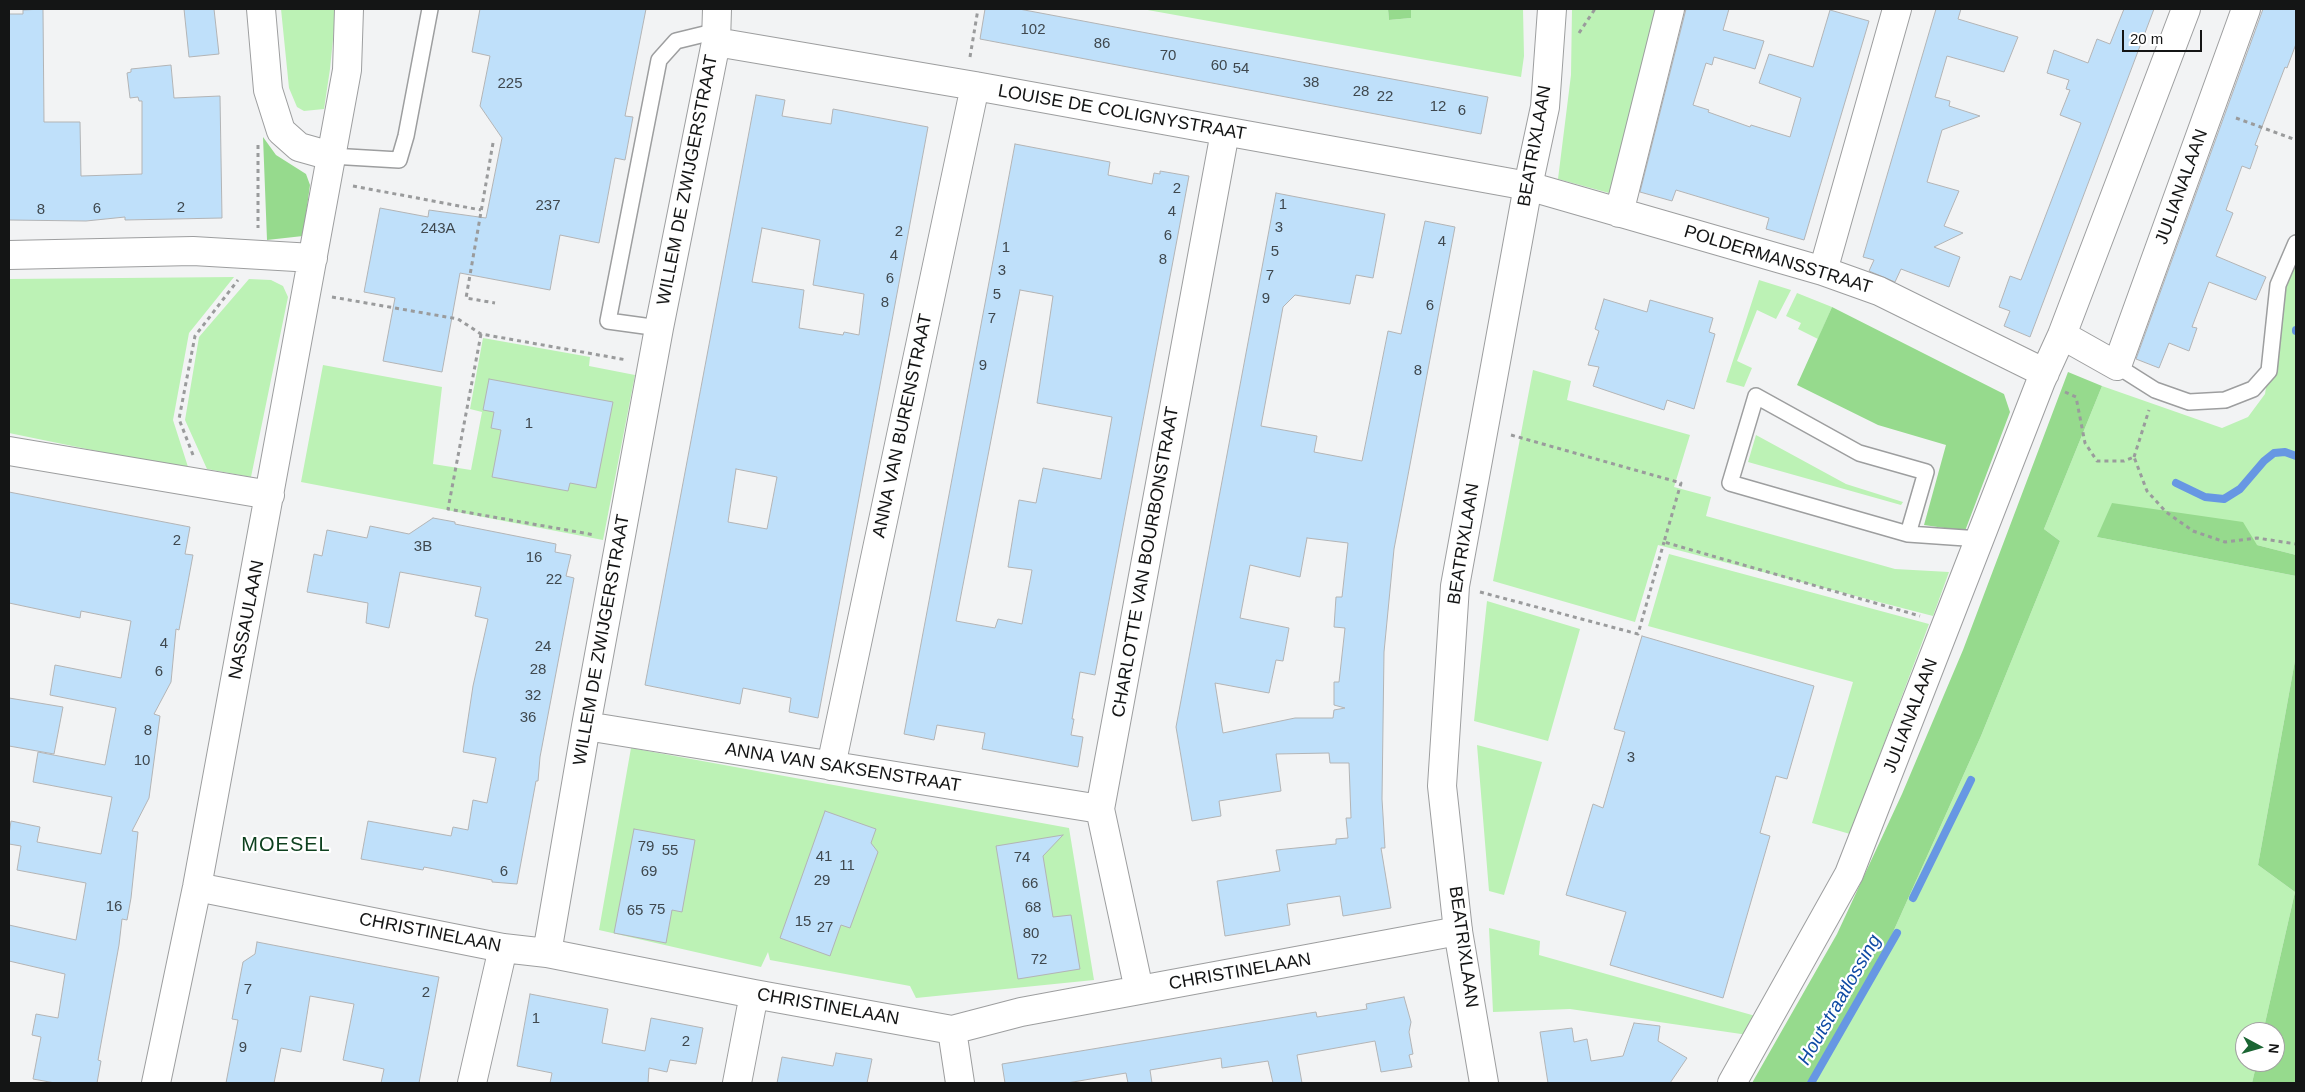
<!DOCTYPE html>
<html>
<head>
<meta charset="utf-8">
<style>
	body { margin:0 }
	#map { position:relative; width:2305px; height:1092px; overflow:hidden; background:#f2f3f4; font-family:Helvetica,sans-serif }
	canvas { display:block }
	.frame { position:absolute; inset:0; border:10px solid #141515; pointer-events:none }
	.north { position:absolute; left:2235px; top:1022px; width:50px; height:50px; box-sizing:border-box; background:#fff; border:1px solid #a1a1a1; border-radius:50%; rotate:96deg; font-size:14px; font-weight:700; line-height:20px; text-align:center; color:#141515 }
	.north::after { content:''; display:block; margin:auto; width:18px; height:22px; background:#1b6533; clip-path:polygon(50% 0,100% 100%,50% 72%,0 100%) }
	.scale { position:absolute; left:2122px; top:30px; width:80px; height:22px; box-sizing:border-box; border:2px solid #141515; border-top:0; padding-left:6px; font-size:15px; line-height:18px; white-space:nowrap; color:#141515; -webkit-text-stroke:4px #fff; paint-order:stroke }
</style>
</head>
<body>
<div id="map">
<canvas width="2305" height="1092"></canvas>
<div class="frame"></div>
<div class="north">N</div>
<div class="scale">20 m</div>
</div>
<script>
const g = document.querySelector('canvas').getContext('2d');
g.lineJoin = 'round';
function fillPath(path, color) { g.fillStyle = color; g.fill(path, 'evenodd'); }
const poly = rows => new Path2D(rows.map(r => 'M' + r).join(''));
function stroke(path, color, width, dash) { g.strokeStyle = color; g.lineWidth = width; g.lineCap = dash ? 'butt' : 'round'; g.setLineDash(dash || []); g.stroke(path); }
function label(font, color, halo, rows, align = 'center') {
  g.font = font + ' Helvetica,sans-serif'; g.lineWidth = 4.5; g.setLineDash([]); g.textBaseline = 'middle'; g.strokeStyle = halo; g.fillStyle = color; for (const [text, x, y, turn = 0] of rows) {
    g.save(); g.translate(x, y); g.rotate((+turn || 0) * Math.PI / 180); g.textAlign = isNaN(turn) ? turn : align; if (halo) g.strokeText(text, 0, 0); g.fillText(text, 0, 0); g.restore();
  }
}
fillPath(poly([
	[281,9,336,9,330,69,324,109,304,111,297,107,289,88],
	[1142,9,1388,9,1389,20,1411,18,1411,9,1523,9,1524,56,1521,77],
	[1572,9,1657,9,1609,193,1558,179,1571,75],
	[2296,254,2296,555,2257,545,2097,537,2296,576,2296,655,2258,865,2295,892,2263,1032,2245,1032,2245,1062,2257,1062,2252,1083,1814,1083,1885,950,1981,736,2060,541,2044,529,2102,386,2222,428,2248,417,2265,394,2281,287],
	[234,277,189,333,173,420,189,470,9,433,9,279],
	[249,279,271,280,283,286,288,297,251,477,207,469,185,420,199,337],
	[1759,280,1791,290,1776,319,1757,310,1737,361,1752,368,1744,387,1726,382],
	[1797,293,1832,307,1818,339,1798,329,1801,323,1786,316],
	[483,338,590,357,589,366,635,375,603,540,301,482,323,365,442,387,433,464,471,470,482,412,470,409],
	[1533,370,1571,381,1567,400,1690,435,1674,487,1711,497,1706,516,1895,569,1949,572,1933,616,1658,545,1635,622,1493,581],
	[1756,435,1846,484,1903,502,1901,505,1748,462],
	[1669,554,1929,624,1850,834,1812,823,1853,682,1648,626],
	[1487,601,1580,629,1548,741,1474,721],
	[1477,745,1542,762,1504,895,1489,891],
	[631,748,1069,828,1094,980,916,998,910,986,770,960,768,952,761,967,599,930],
	[1489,928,1540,941,1539,955,1759,1017,1748,1035,1570,1009,1493,1012]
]), '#bcf2b5');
fillPath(poly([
	[1388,9,1411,9,1411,18,1389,20],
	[263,137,276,155,306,174,310,185,303,236,267,240],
	[1832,307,2004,394,2010,412,1965,531,1924,525,1946,445,1878,425,1797,385],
	[2068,372,2102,386,2044,529,2060,541,1981,736,1885,950,1814,1083,1752,1083,1837,934,1902,794,1963,650],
	[2112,503,2243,522,2257,545,2296,555,2296,576,2097,537],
	[2296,655,2296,1083,2252,1083,2257,1062,2275,1062,2275,1032,2263,1032,2295,892,2258,865]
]), '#96da8d');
stroke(poly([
	[2296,331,2296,330],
	[2176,483,2205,497,2224,499,2240,489,2264,461,2274,453,2285,452,2296,456],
	[1913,898,1971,780],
	[1811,1083,1897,933]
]), '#6797e3', 8);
const building = poly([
	[43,9,44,122,80,122,81,176,142,174,142,101,139,101,138,97,130,98,127,73,131,72,131,69,171,65,174,98,220,96,222,218,125,220,125,217,86,221,9,220,9,14,23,14,23,10,43,9],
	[184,9,214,9,219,54,189,57,184,9],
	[480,9,646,9,625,116,633,117,625,160,615,158,599,243,560,235,550,290,460,273,442,372,383,361,395,298,364,292,380,208,428,217,429,210,486,218,502,138,480,106,490,56,472,52,480,9],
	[985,9,1019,9,1488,97,1481,134,980,39,985,9],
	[1686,9,1729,9,1723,30,1764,41,1755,69,1714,57,1712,65,1706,63,1693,105,1709,110,1708,112,1750,127,1751,125,1790,137,1801,98,1759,83,1769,54,1813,67,1830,10,1869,21,1804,240,1766,229,1769,218,1676,190,1672,201,1640,192,1686,9],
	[1936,9,1961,9,1958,19,2018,37,2004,72,1947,56,1935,97,1950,101,1949,106,1980,116,1942,130,1927,182,1959,191,1944,226,1963,233,1934,247,1960,257,1949,287,1901,269,1895,282,1869,271,1874,260,1863,257,1936,9],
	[2124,9,2154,9,2030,337,2004,326,2010,311,1999,307,2010,276,2021,280,2081,123,2060,115,2070,90,2066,89,2069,80,2047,73,2054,50,2088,63,2097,39,2110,44,2124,9],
	[2263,9,2296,9,2296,44,2287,68,2285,67,2255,145,2258,146,2250,169,2242,166,2226,210,2233,213,2216,256,2266,277,2256,300,2209,282,2192,327,2197,328,2189,351,2169,343,2159,368,2136,359,2263,9],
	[756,95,785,100,782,116,831,124,833,109,928,127,818,718,789,712,791,698,743,688,740,704,645,685,756,95],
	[762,228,820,240,813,285,864,294,859,335,844,332,843,335,799,328,804,290,752,282,762,228],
	[736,469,777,477,767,529,728,522,736,469],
	[1015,144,1110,162,1108,175,1152,184,1154,173,1160,174,1160,171,1189,176,1095,675,1080,672,1072,719,1074,719,1071,735,1083,737,1078,767,982,749,985,733,937,725,934,740,904,734,1015,144],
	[1020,290,1053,296,1037,403,1112,417,1101,479,1043,468,1036,503,1019,500,1008,567,1032,570,1022,624,998,619,995,628,956,621,1020,290],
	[1276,193,1385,214,1373,278,1356,275,1350,304,1295,295,1283,307,1261,426,1317,436,1314,452,1362,461,1388,331,1401,334,1425,221,1455,227,1394,549,1384,652,1382,799,1385,848,1381,848,1391,908,1343,916,1340,896,1287,904,1290,925,1225,936,1217,881,1280,871,1276,850,1336,844,1336,839,1348,838,1346,818,1351,818,1349,763,1330,763,1329,753,1276,754,1281,791,1219,801,1221,816,1192,821,1176,727,1276,193],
	[1307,538,1348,543,1342,597,1336,597,1334,627,1345,628,1339,682,1334,682,1334,705,1345,708,1334,710,1333,718,1295,718,1223,733,1215,683,1269,693,1276,660,1283,661,1289,628,1240,618,1250,565,1300,577,1307,538],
	[1604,299,1647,312,1650,300,1713,318,1709,332,1715,334,1694,409,1667,400,1664,410,1593,386,1599,367,1588,365,1599,331,1595,329,1604,299],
	[489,379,613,402,596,488,570,483,568,491,492,477,501,430,491,428,494,412,483,410,489,379],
	[9,492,190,527,185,554,193,555,179,630,176,629,171,682,154,714,160,716,149,798,132,831,138,832,131,898,127,920,122,919,119,945,98,1060,101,1061,97,1083,55,1083,33,1079,41,1037,32,1035,36,1014,58,1018,65,974,9,961,9,925,76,940,86,883,17,870,21,846,9,844,9,834,11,821,40,827,37,842,101,854,112,797,33,782,38,752,105,765,116,708,50,695,55,665,121,678,131,621,81,611,80,618,9,603,9,492],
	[433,518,455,522,455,524,556,544,555,552,571,555,566,576,574,578,540,757,538,781,536,781,517,884,492,882,492,880,424,867,423,870,361,859,368,821,451,836,453,827,468,830,473,800,487,803,496,758,463,752,473,686,488,619,475,616,481,587,400,572,389,628,366,623,368,603,307,592,314,554,322,556,327,530,367,538,370,526,409,534,433,518],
	[1642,636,1814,686,1787,779,1776,776,1760,833,1770,836,1723,998,1610,965,1626,912,1566,895,1593,804,1603,808,1625,732,1614,729,1642,636],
	[9,698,63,707,54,754,9,746,9,698],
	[825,811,876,829,871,843,878,852,850,928,841,925,830,956,780,938,825,811],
	[634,829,695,840,682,912,672,910,666,943,614,933,634,829],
	[1063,835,1043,856,1053,917,1071,915,1080,969,1018,979,996,846,1063,835],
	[257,942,439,977,419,1083,381,1083,384,1069,343,1060,354,1004,310,996,301,1052,281,1048,274,1083,226,1083,238,1020,232,1019,243,962,255,954,257,942],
	[530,994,608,1009,602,1043,645,1051,651,1018,703,1028,696,1064,670,1060,667,1072,649,1068,648,1083,550,1083,552,1073,517,1066,530,994],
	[1404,997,1411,1022,1409,1032,1413,1054,1409,1055,1412,1067,1381,1072,1375,1041,1297,1055,1302,1083,1273,1083,1268,1061,1222,1068,1221,1058,1150,1070,1152,1083,1128,1083,1126,1073,1067,1083,1005,1083,1002,1064,1316,1012,1317,1017,1367,1009,1366,1004,1404,997],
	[1634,1023,1660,1026,1658,1041,1687,1058,1670,1083,1548,1083,1540,1032,1572,1028,1574,1042,1587,1039,1591,1061,1623,1056,1634,1023],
	[836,1053,872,1059,867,1083,777,1083,782,1057,833,1066,836,1053]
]);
fillPath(building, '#bfe0fa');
stroke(building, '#b3b4b5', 1);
const service = poly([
	[331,156,399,160,406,136,430,9],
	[659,328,608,321,659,60,676,41,717,31],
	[2117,366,2155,390,2189,402,2225,400,2253,389,2269,371,2278,285,2296,243],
	[1908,534,1926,472,1859,453,1756,396,1730,483,1908,534,1980,539]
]);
const minor = poly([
	[261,9,268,90,281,131,299,147,331,156],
	[716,42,975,86,1528,186,1823,271,1879,291,2045,373],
	[1619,213,1670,9],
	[9,255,193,251,313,258],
	[1823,271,1897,9],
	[2062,335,2117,366,2246,9],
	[9,451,270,495],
	[586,726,1100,809],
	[831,766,975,86],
	[197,887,503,948,547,953,754,994,952,1030,1021,1012,1458,931],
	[547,953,586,726,659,328,716,42,717,9],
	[1139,990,1100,809,1225,132],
	[952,1030,960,1083],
	[156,1083,197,887,347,70,349,9],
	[472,1083,503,948],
	[737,1083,754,994],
	[1732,1083,1849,874,2041,381,2062,335,2186,9]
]);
const tertiary = poly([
	[1484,1083,1458,931,1442,786,1455,586,1528,186,1545,107,1552,9]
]);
stroke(service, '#9d9e9f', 18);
stroke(minor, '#9d9e9f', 30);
stroke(tertiary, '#9d9e9f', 30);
stroke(poly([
	[1579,33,1595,9],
	[970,57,978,9],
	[2236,118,2296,140],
	[493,143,466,298,495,303],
	[258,145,258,228],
	[353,186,481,210],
	[332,297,458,319,481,334,627,360],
	[481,334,448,509,595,535],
	[2065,392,2076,397,2085,443,2097,461,2124,461,2134,457,2147,491,2166,512,2193,531,2225,542,2257,538,2296,544],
	[1511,435,1681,483,1664,542,1920,616],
	[193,455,179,419,195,336,238,280],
	[2134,457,2149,410],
	[1480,592,1638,634,1664,542]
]), '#9a9b9c', 3, [4, 4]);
stroke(service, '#fff', 15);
stroke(minor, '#fff', 28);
stroke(tertiary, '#fff', 28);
label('15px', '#3f484e', null, [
	["102",1033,30],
	["86",1102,44],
	["70",1168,56],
	["60",1219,66],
	["54",1241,69],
	["38",1311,83],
	["225",510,84],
	["28",1361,92],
	["22",1385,97],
	["12",1438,107],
	["6",1462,111],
	["2",1177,189],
	["1",1283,205],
	["237",548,206],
	["2",181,208],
	["6",97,209],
	["8",41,210],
	["4",1172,212],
	["3",1279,228],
	["243A",438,229],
	["2",899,232],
	["6",1168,236],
	["4",1442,242],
	["1",1006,248],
	["5",1275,252],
	["4",894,256],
	["8",1163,260],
	["3",1002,271],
	["7",1270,276],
	["6",890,279],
	["5",997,295],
	["9",1266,299],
	["8",885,303],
	["6",1430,306],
	["7",992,319],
	["9",983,366],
	["8",1418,371],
	["1",529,424],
	["2",177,541],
	["3B",423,547],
	["16",534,558],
	["22",554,580],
	["4",164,644],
	["24",543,647],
	["28",538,670],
	["6",159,672],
	["32",533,696],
	["36",528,718],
	["8",148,731],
	["3",1631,758],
	["10",142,761],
	["79",646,847],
	["55",670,851],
	["41",824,857],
	["74",1022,858],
	["11",847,866],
	["6",504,872],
	["69",649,872],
	["29",822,881],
	["66",1030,884],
	["16",114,907],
	["68",1033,908],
	["75",657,910],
	["65",635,911],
	["15",803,922],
	["27",825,928],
	["80",1031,934],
	["72",1039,960],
	["7",248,990],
	["2",426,993],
	["1",536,1019],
	["2",686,1042],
	["9",243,1048]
]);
label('18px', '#141515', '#fff', [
	["LOUISE DE COLIGNYSTRAAT",1122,113,10],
	["BEATRIXLAAN",1535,146,-80],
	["WILLEM DE ZWIJGERSTRAAT",688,180,-79],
	["JULIANALAAN",2182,187,-70],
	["POLDERMANSSTRAAT",1778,260,17],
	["ANNA VAN BURENSTRAAT",903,426,-78],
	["BEATRIXLAAN",1464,544,-81],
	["CHARLOTTE VAN BOURBONSTRAAT",1146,562,-80],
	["NASSAULAAN",247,620,-79],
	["WILLEM DE ZWIJGERSTRAAT",602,640,-80],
	["JULIANALAAN",1911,716,-69],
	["ANNA VAN SAKSENSTRAAT",843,768,9],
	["CHRISTINELAAN",430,933,11],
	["BEATRIXLAAN",1463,947,82],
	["CHRISTINELAAN",1240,972,-10],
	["CHRISTINELAAN",828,1007,10]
]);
label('italic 19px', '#104ba4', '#fff', [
	["Houtstraatlossing",1840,1000,-60]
]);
g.letterSpacing = '1px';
label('20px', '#0e411f', '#fff', [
	["MOESEL",286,845]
]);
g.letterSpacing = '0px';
</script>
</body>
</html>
